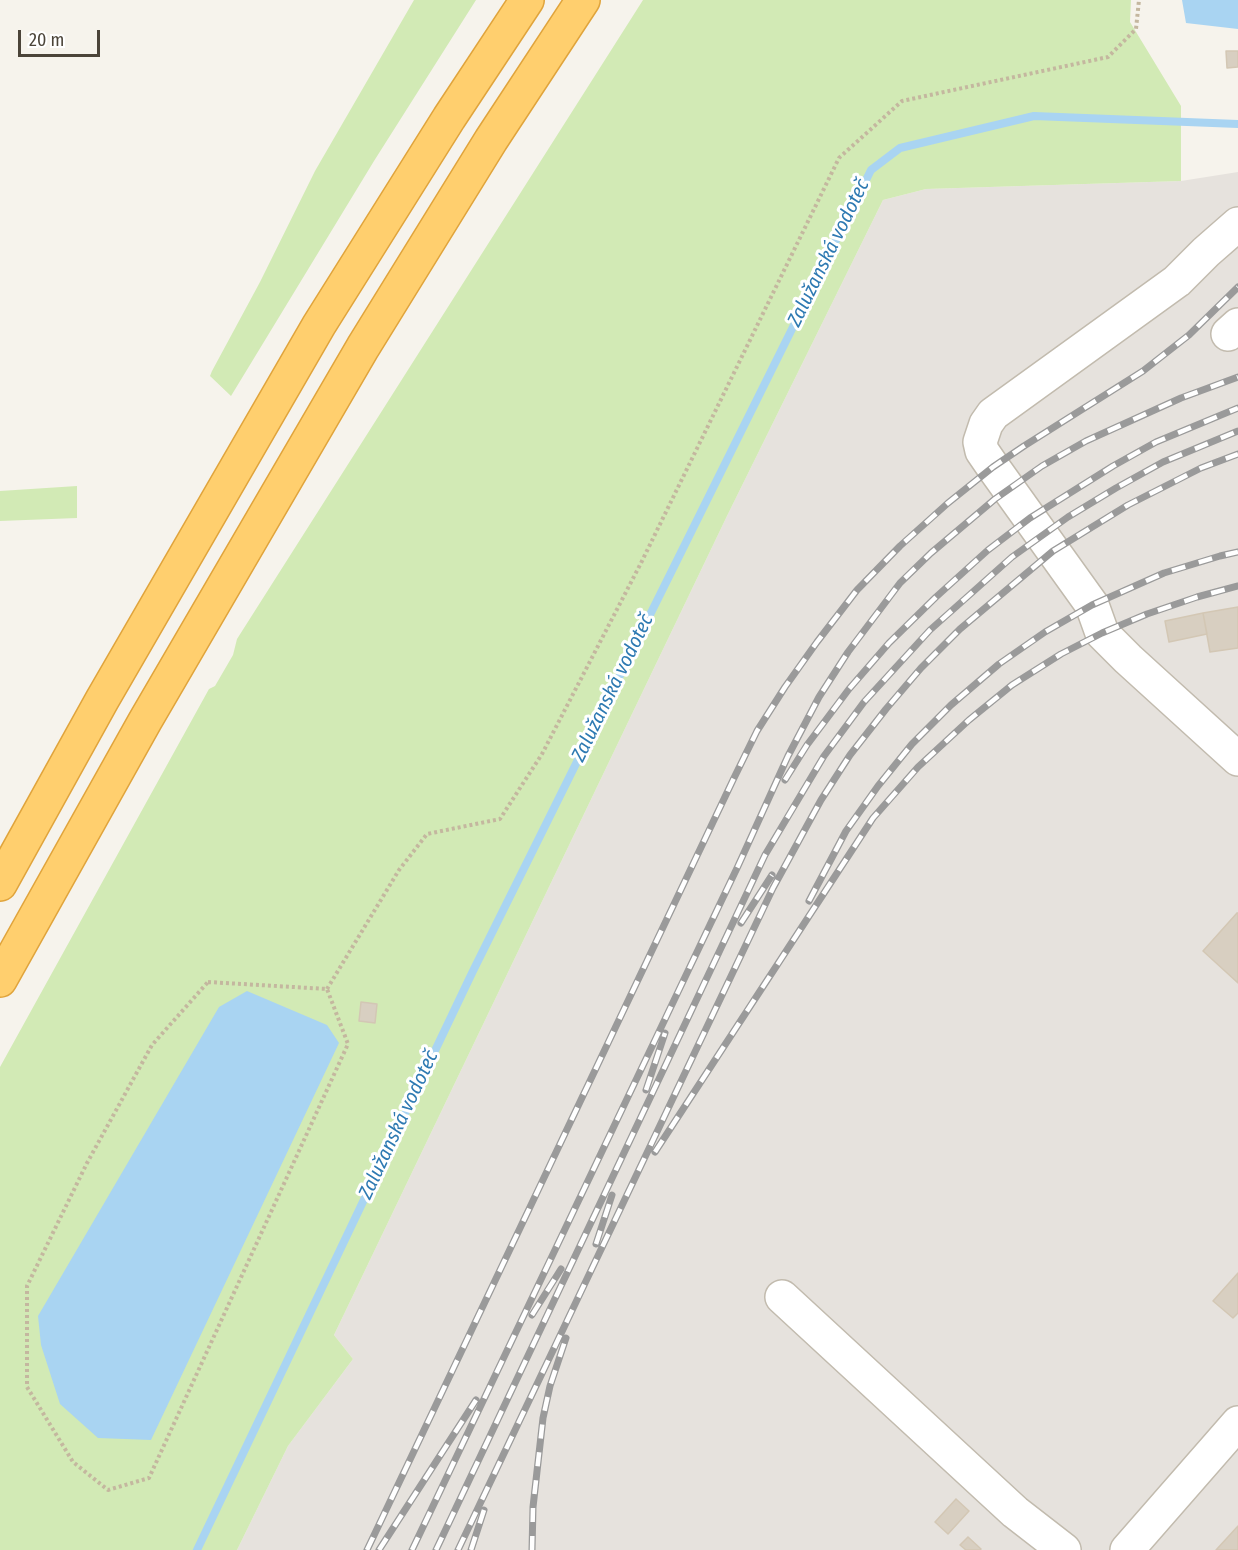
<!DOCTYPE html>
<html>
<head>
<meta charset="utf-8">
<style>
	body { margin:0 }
	#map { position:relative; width:1238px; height:1550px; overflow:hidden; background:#f6f3ec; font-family:"Fira Sans Condensed",sans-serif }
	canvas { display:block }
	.scale { position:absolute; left:18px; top:30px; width:82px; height:27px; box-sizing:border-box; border:3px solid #4b4439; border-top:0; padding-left:8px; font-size:18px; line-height:21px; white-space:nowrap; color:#4b4439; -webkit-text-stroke:4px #fff; paint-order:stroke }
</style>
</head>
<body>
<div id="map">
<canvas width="1238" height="1550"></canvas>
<div class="scale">20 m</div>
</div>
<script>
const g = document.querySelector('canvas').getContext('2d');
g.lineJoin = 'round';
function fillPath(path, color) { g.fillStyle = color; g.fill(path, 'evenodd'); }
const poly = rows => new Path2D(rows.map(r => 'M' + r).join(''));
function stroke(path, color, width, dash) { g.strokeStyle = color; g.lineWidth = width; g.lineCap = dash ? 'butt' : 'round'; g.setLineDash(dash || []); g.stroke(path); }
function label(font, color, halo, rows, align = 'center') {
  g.font = font + ' "Fira Sans Condensed",sans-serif'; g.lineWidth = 6; g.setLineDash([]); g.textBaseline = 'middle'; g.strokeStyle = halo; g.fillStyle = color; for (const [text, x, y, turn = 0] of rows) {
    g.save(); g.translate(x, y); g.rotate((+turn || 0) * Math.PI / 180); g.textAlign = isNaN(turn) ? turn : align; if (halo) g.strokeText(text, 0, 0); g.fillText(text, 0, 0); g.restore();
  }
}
fillPath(poly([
	[1238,172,1238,1550,237,1550,288,1446,353,1359,334,1335,727,516,883,200,926,189,1181,181]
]), '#e6e2dd');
fillPath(poly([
	[414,0,476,0,374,161,231,396,210,376,212,371,260,282,315,171],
	[643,0,1131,0,1130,22,1181,106,1181,181,926,189,883,200,727,516,334,1335,353,1359,288,1446,237,1550,0,1550,0,1067,209,689,215,686,233,655,237,639],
	[77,486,77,518,0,521,0,491]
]), '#d2eab5');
fillPath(poly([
	[1182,0,1238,0,1238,29,1186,23],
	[247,991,327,1025,339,1043,151,1440,98,1438,60,1404,41,1345,38,1316,219,1007]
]), '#a9d4f2');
stroke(poly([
	[197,1550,472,973,871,170,900,148,1034,116,1238,124]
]), '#a9d4f2', 8);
const building = poly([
	[1226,51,1238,51,1238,67,1227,68,1226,51],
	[1238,607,1238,648,1210,652,1203,613,1238,607],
	[1203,613,1207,634,1169,642,1165,621,1203,613],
	[1237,913,1238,913,1238,983,1203,951,1237,913],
	[361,1002,377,1004,375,1023,359,1021,361,1002],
	[1238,1273,1238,1313,1233,1318,1213,1301,1238,1273],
	[956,1499,969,1511,948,1534,935,1522,956,1499],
	[1238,1526,1238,1550,1216,1550,1238,1526],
	[968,1537,981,1549,980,1550,966,1550,960,1545,968,1537]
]);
fillPath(building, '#d8cfc1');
stroke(building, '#d3c7b4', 1.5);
const minor = poly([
	[1238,224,1206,252,1177,281,993,414,986,424,980,442,982,451,993,467,1092,605,1102,633,1128,659,1238,759],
	[1228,334,1238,325],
	[782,1297,1015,1512,1064,1550],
	[1127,1550,1238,1423]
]);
const highway = poly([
	[0,884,102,700,319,325,449,118,527,0],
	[0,980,145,721,363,347,491,140,583,0]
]);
stroke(minor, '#c2bbae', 36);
stroke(highway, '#e0a43c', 36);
stroke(poly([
	[208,982,327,989,348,1044,149,1478,108,1490,73,1462,27,1387,27,1286,87,1163,152,1045,208,982],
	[327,989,399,870,427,834,500,819,542,754,641,563,839,158,902,101,1108,57,1136,29,1139,0]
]), '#c4b79f', 4, [3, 3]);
stroke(minor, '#fff', 33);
stroke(highway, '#ffcf6e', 33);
const rail = poly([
	[785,780,807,745,849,689,889,643,936,597,988,550,1030,518,1113,466,1156,442,1238,408],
	[809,901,846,831,878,786,912,744,951,705,999,664,1045,632,1092,605,1164,573,1220,556,1238,552],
	[741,923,772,875],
	[646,1090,665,1033],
	[655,1152,873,818,918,767,969,720,1012,685,1061,654,1102,633,1147,614,1197,597,1238,586],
	[596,1244,612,1195],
	[532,1315,561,1269],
	[367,1550,733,780,757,731,785,687,817,642,857,590,900,546,948,503,993,467,1024,446,1143,371,1189,335,1238,287],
	[379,1550,476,1400],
	[412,1550,738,866,788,756,819,697,848,652,900,583,931,553,995,499,1042,466,1086,441,1181,398,1238,377],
	[436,1550,765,855,824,756,864,702,930,630,1012,557,1068,517,1116,488,1163,462,1238,431],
	[458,1550,773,888,821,800,850,755,886,709,921,668,960,629,1053,551,1128,505,1201,468,1238,454],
	[471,1550,484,1510],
	[532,1550,533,1507,543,1418,550,1386,566,1338]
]);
stroke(rail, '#9a9a9a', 7);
stroke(rail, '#fff', 4.5, [14]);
label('italic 20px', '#2e7ab2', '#fff', [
	["Zalužanská vodoteč",829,253,-64],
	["Zalužanská vodoteč",613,688,-64],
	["Zalužanská vodoteč",399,1125,-65]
]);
</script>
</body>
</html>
